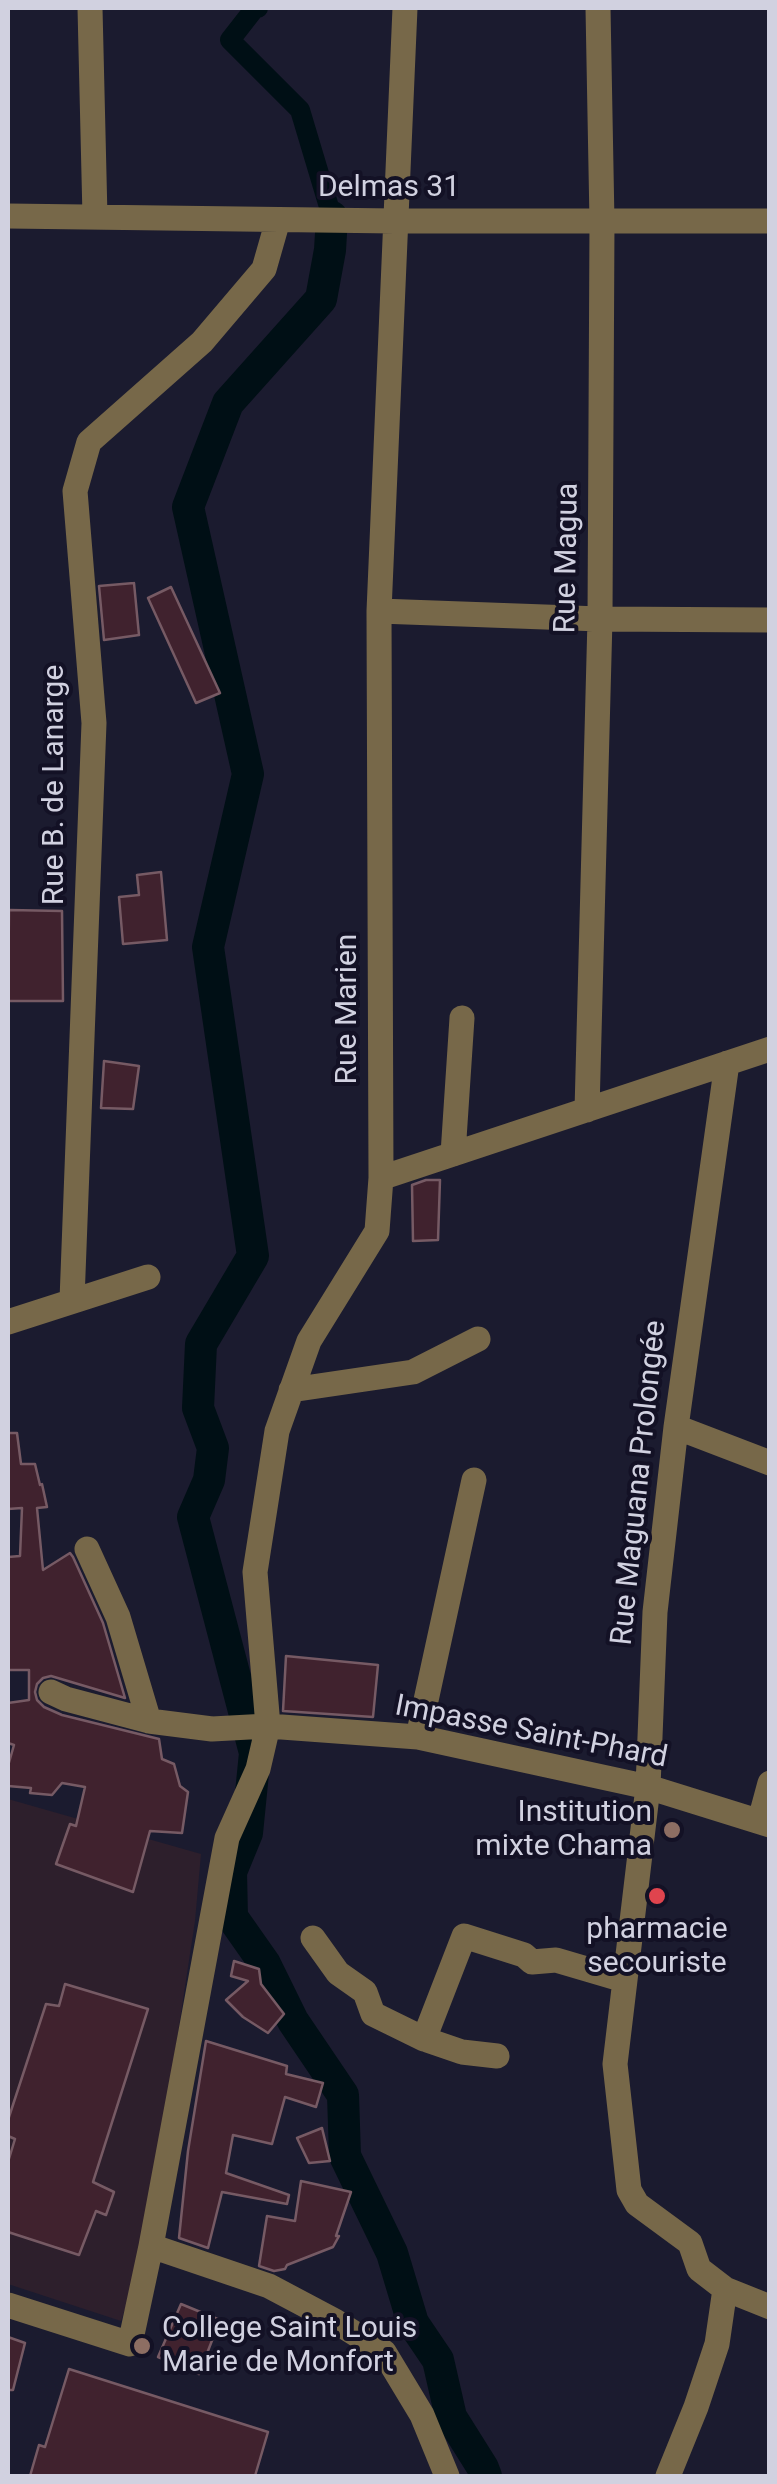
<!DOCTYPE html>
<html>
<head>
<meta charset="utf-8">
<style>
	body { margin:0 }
	#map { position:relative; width:777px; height:2484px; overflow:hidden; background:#1b1b2f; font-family:Roboto,sans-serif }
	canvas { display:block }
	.frame { position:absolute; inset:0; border:10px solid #d1d1e0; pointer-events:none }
</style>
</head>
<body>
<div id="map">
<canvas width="777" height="2484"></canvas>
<div class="frame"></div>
</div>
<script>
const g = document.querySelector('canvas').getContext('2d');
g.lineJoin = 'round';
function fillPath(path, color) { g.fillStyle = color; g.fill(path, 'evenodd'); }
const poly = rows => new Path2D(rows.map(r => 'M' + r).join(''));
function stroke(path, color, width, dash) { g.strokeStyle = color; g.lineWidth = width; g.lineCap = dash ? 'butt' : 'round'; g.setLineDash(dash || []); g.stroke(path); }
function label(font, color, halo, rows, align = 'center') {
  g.font = font + ' Roboto,sans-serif'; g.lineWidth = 8; g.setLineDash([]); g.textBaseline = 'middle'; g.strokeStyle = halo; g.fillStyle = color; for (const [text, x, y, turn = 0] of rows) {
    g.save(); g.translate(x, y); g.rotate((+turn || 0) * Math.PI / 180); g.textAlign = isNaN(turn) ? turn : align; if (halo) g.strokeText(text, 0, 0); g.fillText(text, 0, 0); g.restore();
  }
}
fillPath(poly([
	[8,1799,201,1854,195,1921,145,2250,121,2321,8,2284]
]), '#2d1f2c');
stroke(poly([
	[258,8,255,8,230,40,300,110,332,217]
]), '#000f15', 20);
stroke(poly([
	[332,217,330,250,321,299,228,403,188,507,248,774,208,947,253,1256,201,1344,198,1408,213,1448,209,1480,193,1517,255,1753,247,1833,231,1872,232,1917,265,1964,293,2021,343,2095,345,2156,392,2253,413,2323,438,2360,451,2417,483,2468,486,2476]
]), '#000f15', 32);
const building = poly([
	[134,583,139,635,104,640,99,586,134,583],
	[171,587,220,693,196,703,148,598,171,587],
	[161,872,167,940,123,944,119,897,139,895,137,875,161,872],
	[9,910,62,911,63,1001,8,1001,9,910],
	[104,1061,139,1066,133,1109,101,1108,104,1061],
	[426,1180,440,1180,438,1240,413,1241,412,1185,426,1180],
	[8,1433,17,1433,21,1464,35,1464,40,1485,42,1484,47,1507,37,1508,43,1570,70,1553,73,1557,103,1623,125,1698,51,1676,43,1678,37,1684,35,1692,37,1700,44,1707,62,1715,159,1739,162,1759,174,1764,180,1786,188,1792,182,1833,150,1831,133,1892,56,1864,70,1824,76,1826,85,1787,62,1783,52,1795,30,1793,31,1788,8,1786,8,1766,14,1745,8,1743,8,1703,29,1700,29,1670,8,1670,8,1557,20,1556,22,1508,8,1509,8,1433],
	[286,1656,378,1665,373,1717,283,1711,286,1656],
	[234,1961,259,1969,261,1984,284,2014,268,2033,243,2017,226,2000,248,1981,231,1976,234,1961],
	[65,1984,148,2009,93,2182,114,2192,106,2215,96,2211,79,2255,8,2232,8,2162,15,2139,8,2136,8,2120,46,2004,59,2006,65,1984],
	[206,2041,287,2066,286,2074,323,2083,316,2107,285,2097,272,2144,233,2135,226,2173,289,2195,287,2204,222,2192,208,2248,179,2238,188,2151,206,2041],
	[322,2128,330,2161,309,2163,297,2138,322,2128],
	[301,2181,351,2192,336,2236,339,2236,333,2247,287,2265,285,2269,274,2271,259,2266,267,2216,295,2221,301,2181],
	[181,2304,220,2320,199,2374,158,2357,181,2304],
	[8,2337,25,2343,13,2390,8,2390,8,2337],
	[69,2369,268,2432,255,2476,30,2476,39,2445,45,2447,69,2369]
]);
fillPath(building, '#40222e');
stroke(building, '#765a64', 2.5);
stroke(poly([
	[90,8,95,217],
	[8,216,395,221,770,221],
	[379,611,600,619,770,620],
	[587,1110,600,619,602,222,598,8],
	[453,1154,462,1018],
	[381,1178,770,1049],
	[72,1300,94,723,75,491,89,442,202,342,264,269,278,220],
	[8,1322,148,1277],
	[291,1390,413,1372,478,1339],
	[676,1427,770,1463],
	[87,1549,118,1617,149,1721],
	[51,1692,66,1699,149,1721,212,1729,268,1726,418,1737,648,1787,770,1825],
	[418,1737,474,1480],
	[760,1820,770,1783],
	[313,1938,338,1973,365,1992,373,2014,424,2039,464,1936,524,1955,532,1962,556,1960,624,1980],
	[424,2039,462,2052,497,2056],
	[151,2246,269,2286,335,2321,384,2352,422,2415,447,2476],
	[725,2289,770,2307],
	[8,2305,130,2344,151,2246,227,1838,258,1769,268,1726,255,1572,277,1431,309,1341,377,1231,381,1178,379,611,405,8],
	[668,2476,696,2407,717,2344,725,2289,699,2269,690,2243,637,2204,629,2190,615,2064,648,1787,655,1612,676,1427,727,1063]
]), '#776849', 25);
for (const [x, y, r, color] of [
	[672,1830,10,"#8d6e63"],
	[657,1896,10,"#e0444e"],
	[142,2346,10,"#8d6e63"]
]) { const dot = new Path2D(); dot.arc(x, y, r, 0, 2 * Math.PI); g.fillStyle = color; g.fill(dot); stroke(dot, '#131125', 4); }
label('30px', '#d1d1e0', '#131125', [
	["Delmas 31",389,188],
	["Rue Magua",568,558,-89],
	["Rue B. de Lanarge",55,785,-90],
	["Rue Marien",348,1009,-90],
	["Rue Maguana Prolongée",640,1483,-84],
	["Impasse Saint-Phard",531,1733,11]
]);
label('30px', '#d1d1e0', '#131125', [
	["Institution",652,1813],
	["mixte Chama",652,1847],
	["pharmacie",657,1930,"center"],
	["secouriste",657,1964,"center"],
	["College Saint Louis",162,2329,"left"],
	["Marie de Monfort",162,2363,"left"]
], 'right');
</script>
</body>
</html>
